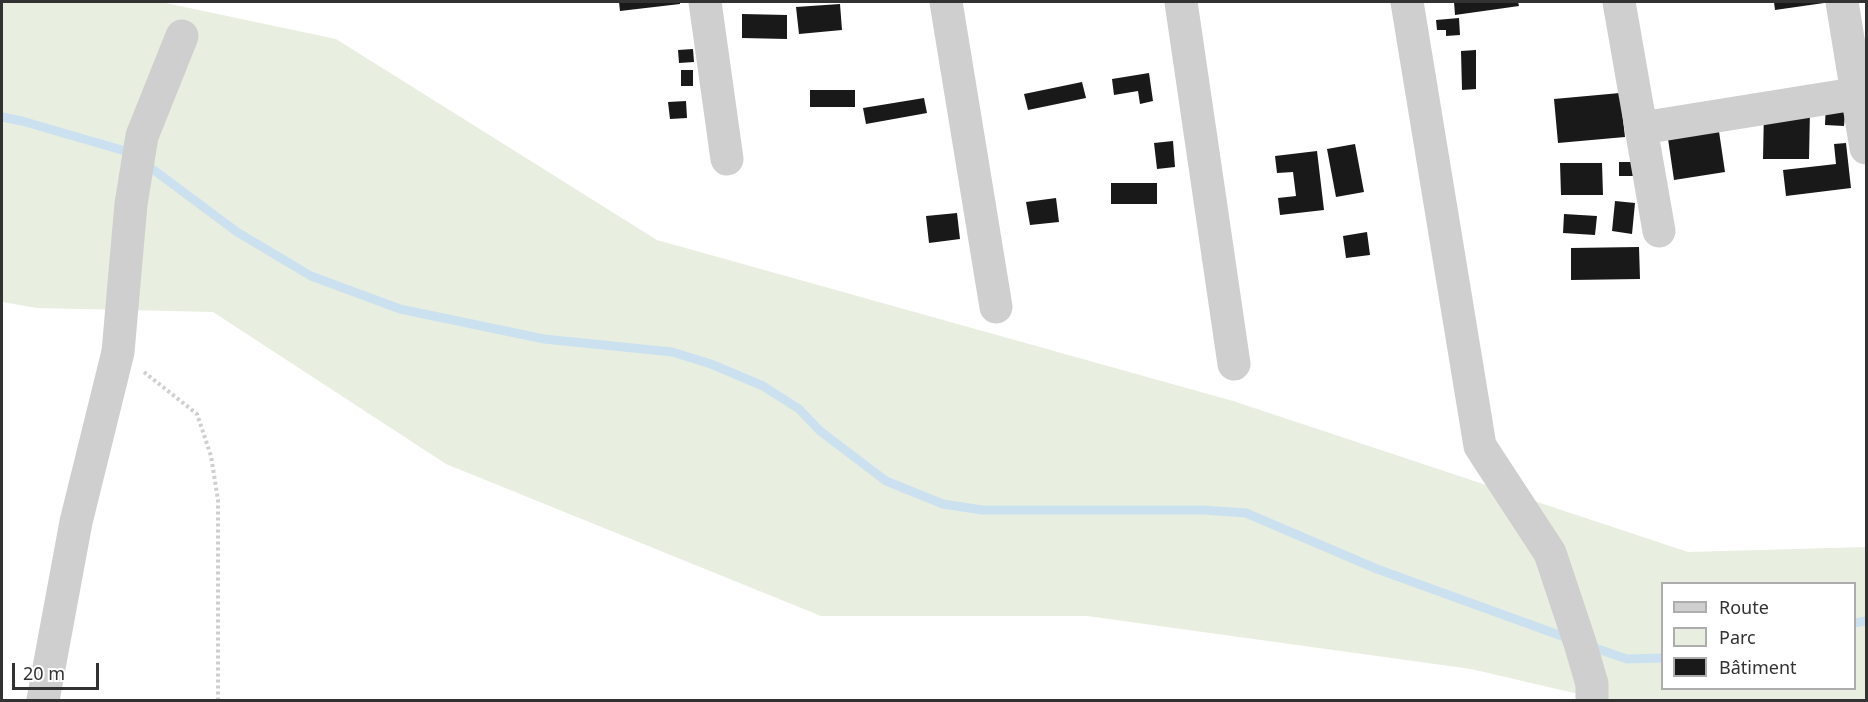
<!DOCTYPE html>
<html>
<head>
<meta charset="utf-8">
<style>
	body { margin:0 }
	#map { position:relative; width:1868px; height:702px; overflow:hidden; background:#fff; font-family:"Noto Sans",sans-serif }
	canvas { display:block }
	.frame { position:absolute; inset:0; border:3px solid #323232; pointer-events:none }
	.legend { position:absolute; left:1661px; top:582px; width:195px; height:108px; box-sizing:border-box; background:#fff; border:2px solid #adadad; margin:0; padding:8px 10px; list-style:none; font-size:18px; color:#323232 }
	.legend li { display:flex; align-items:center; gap:12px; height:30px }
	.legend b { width:30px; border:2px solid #adadad }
	.scale { position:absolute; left:12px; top:663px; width:87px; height:27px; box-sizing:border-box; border:3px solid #323232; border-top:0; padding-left:8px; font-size:18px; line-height:21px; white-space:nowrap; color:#323232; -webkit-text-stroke:4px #fff; paint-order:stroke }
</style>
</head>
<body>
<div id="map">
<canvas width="1868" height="702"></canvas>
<div class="frame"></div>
<ul class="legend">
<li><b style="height:8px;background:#cfcfcf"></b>Route</li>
<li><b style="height:16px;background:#e8efe0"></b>Parc</li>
<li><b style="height:16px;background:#191919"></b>Bâtiment</li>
</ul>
<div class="scale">20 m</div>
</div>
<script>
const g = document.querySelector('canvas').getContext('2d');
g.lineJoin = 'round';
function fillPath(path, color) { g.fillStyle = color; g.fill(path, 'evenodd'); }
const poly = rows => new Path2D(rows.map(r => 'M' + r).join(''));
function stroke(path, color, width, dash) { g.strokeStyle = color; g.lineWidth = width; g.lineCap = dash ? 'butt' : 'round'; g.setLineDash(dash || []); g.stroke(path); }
fillPath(poly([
	[2,2,161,2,336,39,657,240,1233,401,1688,552,1866,547,1866,700,1604,700,1471,669,1087,616,821,616,446,464,213,312,37,308,2,302],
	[1662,584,1854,584,1854,688,1662,688]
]), '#e8efe0');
stroke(poly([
	[2,117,22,121,132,153],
	[143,162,237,232,311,276,400,309,544,339,672,352,711,364,763,386,799,409,820,431,886,481,943,504,982,510,1203,510,1246,513,1377,569,1570,639],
	[1854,623,1866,621],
	[1589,646,1627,659,1662,658]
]), '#cce1ef', 9);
fillPath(poly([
	[619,2,680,2,680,4,620,11],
	[1454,2,1518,2,1519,6,1455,15],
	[1774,2,1823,2,1824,3,1775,10],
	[840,4,842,30,799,34,796,7],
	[742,14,787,15,787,39,742,38],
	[1459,18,1460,35,1446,36,1446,30,1437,30,1436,20],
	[693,49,694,62,679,63,678,50],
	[1476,50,1476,89,1462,90,1461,51],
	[681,70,693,70,693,86,681,86],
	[1149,73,1153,101,1140,104,1138,91,1114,95,1112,79],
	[1082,82,1086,98,1028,110,1024,94],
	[810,90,855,90,855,107,810,107],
	[1620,93,1625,137,1558,143,1554,99],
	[924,98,927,113,866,124,863,108],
	[686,101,687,118,670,119,668,102],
	[1826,101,1846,102,1844,126,1825,125],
	[1764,109,1810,110,1809,159,1763,159],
	[1717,118,1725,172,1674,180,1666,125],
	[1173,141,1175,167,1157,169,1154,143],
	[1846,143,1851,188,1786,196,1783,170,1836,164,1834,144],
	[1355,144,1364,192,1336,197,1327,149],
	[1317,151,1324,210,1280,215,1278,198,1296,196,1293,172,1277,173,1275,156],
	[1619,162,1634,162,1633,176,1619,176],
	[1560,163,1602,163,1603,195,1561,195],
	[1111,183,1157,183,1157,204,1111,204],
	[1056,198,1059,222,1030,225,1026,202],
	[1615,201,1635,203,1632,234,1612,231],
	[957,213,960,239,929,243,926,216],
	[1564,214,1597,216,1595,235,1563,233],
	[1367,232,1370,255,1346,258,1343,236],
	[1639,247,1640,279,1571,280,1571,248]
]), '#191919');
stroke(poly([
	[144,372,197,414,211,456,218,500,218,700]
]), '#cfcfcf', 4, [3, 3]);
stroke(poly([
	[705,2,727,159],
	[946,2,996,307],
	[1181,2,1234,364],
	[1407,2,1480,446,1550,553,1580,643,1592,684,1592,700],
	[1619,2,1659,231],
	[1842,2,1866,148],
	[1642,128,1866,92],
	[43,700,76,522,118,352,131,204,142,136,182,36]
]), '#cfcfcf', 33);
</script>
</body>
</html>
